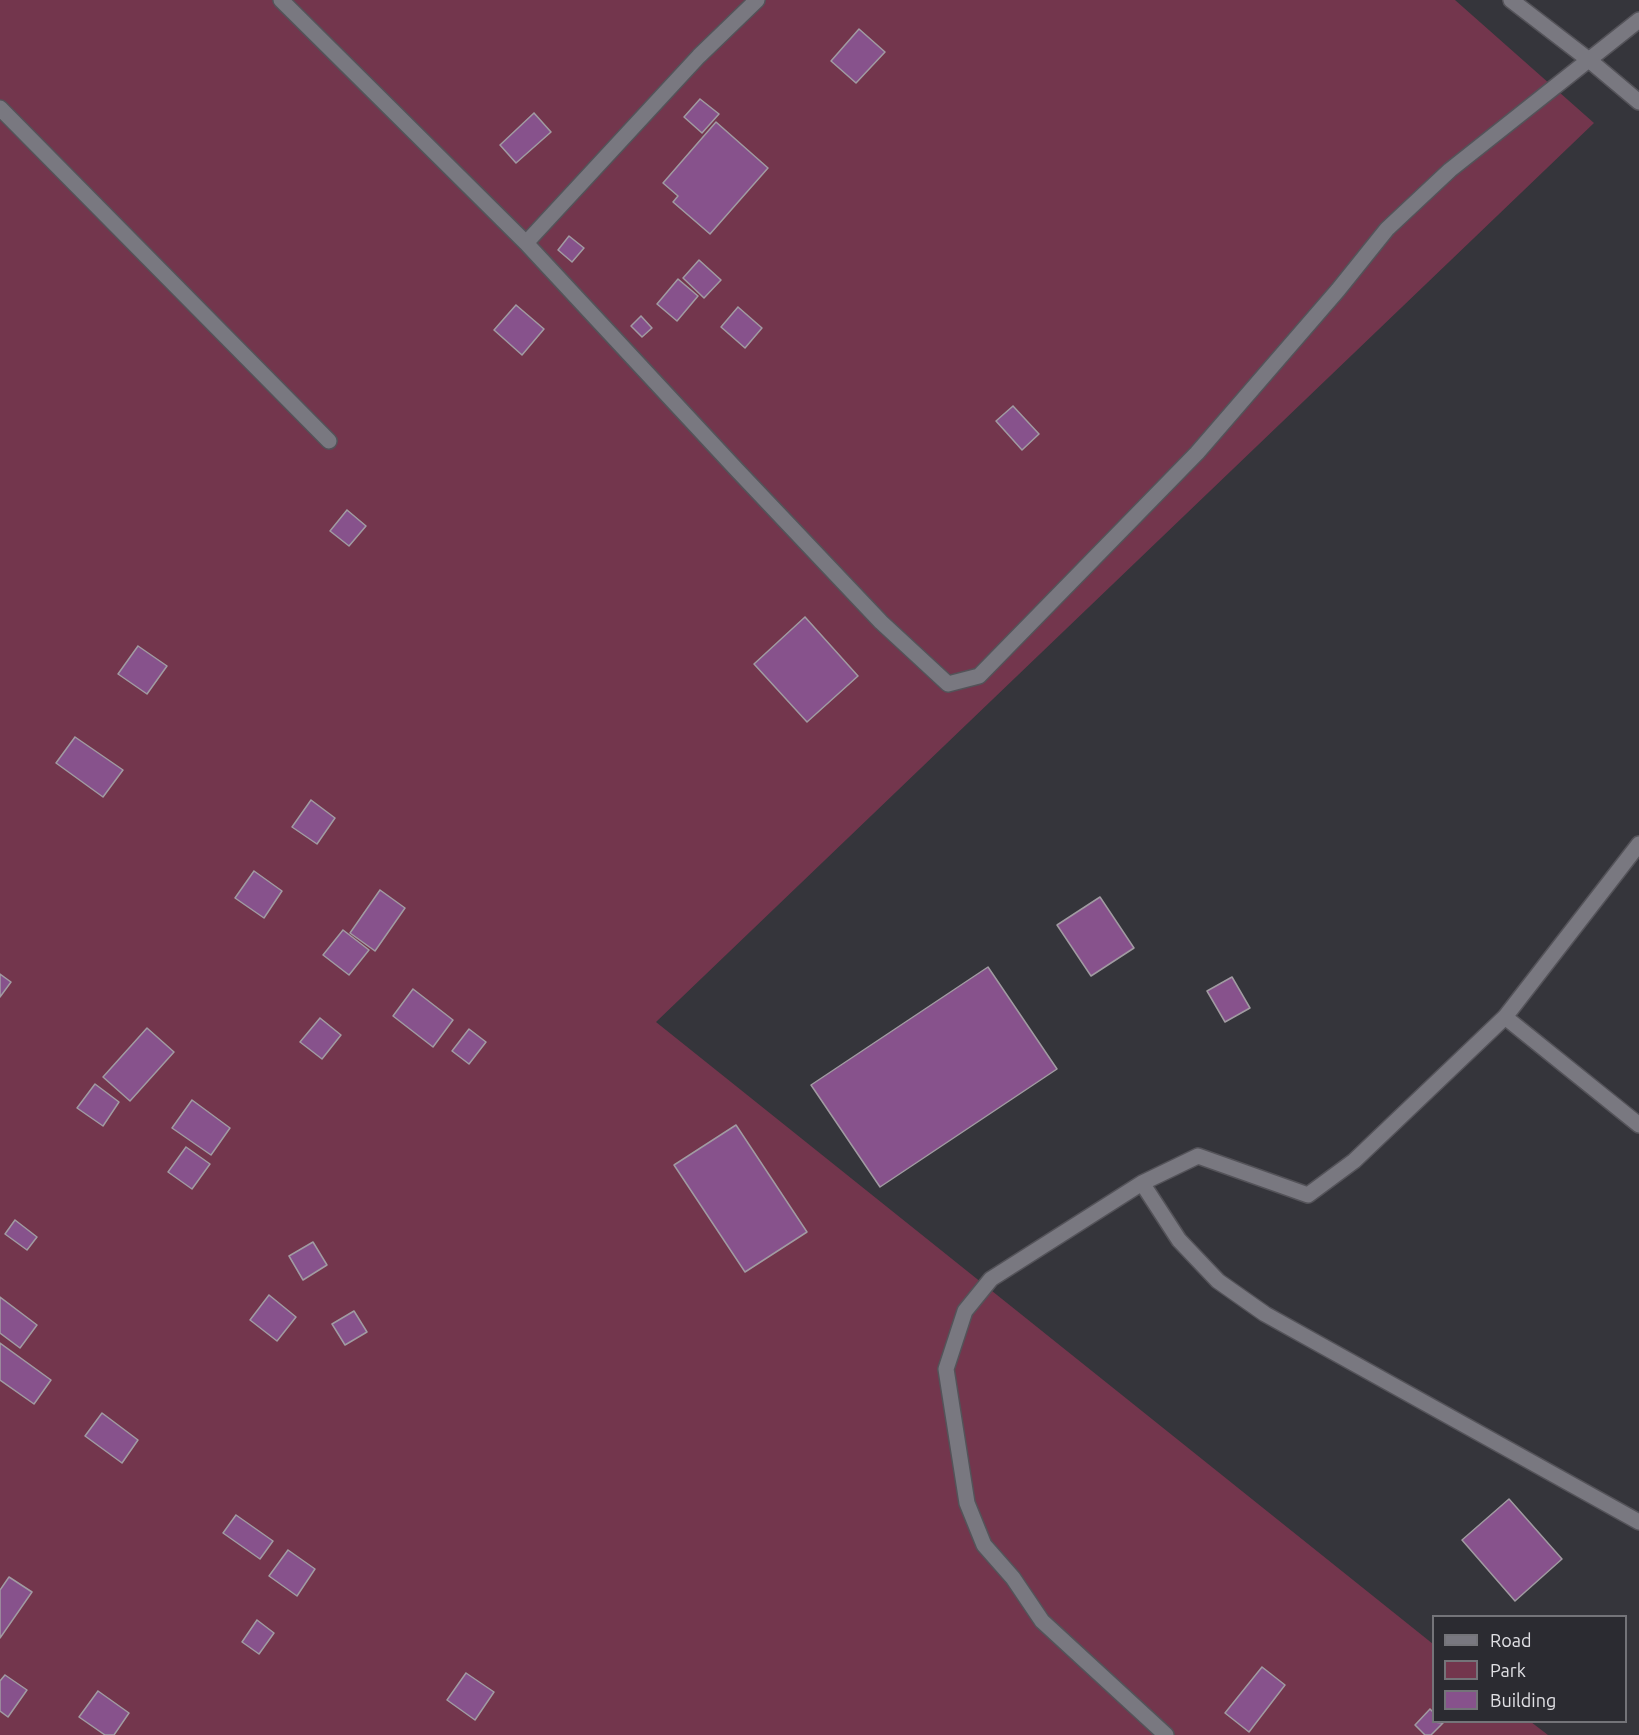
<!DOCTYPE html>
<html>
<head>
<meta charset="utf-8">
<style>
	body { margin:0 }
	#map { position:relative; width:1639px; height:1735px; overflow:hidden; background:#35353b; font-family:Ubuntu,sans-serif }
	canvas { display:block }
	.legend { position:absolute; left:1432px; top:1615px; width:195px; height:108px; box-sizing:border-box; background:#2b2b31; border:2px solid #747479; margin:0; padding:8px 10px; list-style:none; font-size:18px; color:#e1e1e5 }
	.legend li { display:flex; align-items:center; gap:12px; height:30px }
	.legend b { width:30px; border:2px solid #747479 }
</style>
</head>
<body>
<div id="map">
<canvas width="1639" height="1735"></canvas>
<ul class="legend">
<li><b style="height:8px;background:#797880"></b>Road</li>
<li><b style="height:16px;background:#73364d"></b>Park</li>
<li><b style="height:16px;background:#87528c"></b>Building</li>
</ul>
</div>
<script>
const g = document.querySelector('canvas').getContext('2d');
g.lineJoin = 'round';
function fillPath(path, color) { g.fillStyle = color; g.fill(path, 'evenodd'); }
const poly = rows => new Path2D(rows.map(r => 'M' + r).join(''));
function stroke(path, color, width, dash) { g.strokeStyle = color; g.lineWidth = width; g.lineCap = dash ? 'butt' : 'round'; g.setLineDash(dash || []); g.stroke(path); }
fillPath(poly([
	[0,0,1455,0,1594,123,656,1022,1433,1644,1434,1722,1531,1722,1548,1735,0,1735]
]), '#73364d');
const building = poly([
	[859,29,885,52,856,83,831,61,859,29],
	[700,99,719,114,702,133,684,117,700,99],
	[534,113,551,132,516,163,500,145,534,113],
	[716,122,768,168,710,234,673,202,678,196,663,183,716,122],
	[569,236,584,248,572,262,558,250,569,236],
	[699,260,721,280,704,298,683,278,699,260],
	[678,279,698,296,677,321,657,304,678,279],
	[516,305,544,329,522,355,494,330,516,305],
	[738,307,762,328,745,348,721,327,738,307],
	[641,316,652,328,642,337,631,326,641,316],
	[1013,406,1039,434,1022,450,996,421,1013,406],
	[347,510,366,526,349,546,330,531,347,510],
	[805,617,858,676,807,722,754,664,805,617],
	[138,646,167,666,147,694,118,674,138,646],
	[75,737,123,770,103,797,56,763,75,737],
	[311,800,335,818,317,844,292,827,311,800],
	[254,871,282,891,264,918,235,898,254,871],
	[380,890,405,908,375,951,350,933,380,890],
	[1100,897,1134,948,1091,976,1057,925,1100,897],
	[343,930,369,950,349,975,323,955,343,930],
	[988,967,1057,1069,880,1187,811,1085,988,967],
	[0,974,11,982,0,997,0,974],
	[1232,977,1250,1008,1225,1022,1207,991,1232,977],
	[413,989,453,1020,433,1047,393,1016,413,989],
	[320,1018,341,1035,322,1059,300,1042,320,1018],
	[147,1028,174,1052,130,1101,103,1077,147,1028],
	[469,1029,486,1042,469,1064,452,1051,469,1029],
	[95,1084,119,1102,103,1126,77,1108,95,1084],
	[192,1100,230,1128,211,1155,172,1128,192,1100],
	[736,1125,807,1232,745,1272,674,1165,736,1125],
	[186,1147,210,1164,192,1189,168,1172,186,1147],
	[15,1220,37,1237,27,1250,5,1234,15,1220],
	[313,1242,327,1265,303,1280,289,1256,313,1242],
	[269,1295,296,1317,277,1341,250,1320,269,1295],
	[0,1297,37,1325,20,1348,0,1333,0,1297],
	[354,1311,367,1332,345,1345,332,1324,354,1311],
	[0,1343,51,1380,34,1404,0,1380,0,1343],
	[102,1413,138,1440,122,1463,85,1436,102,1413],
	[1509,1499,1562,1559,1515,1601,1462,1540,1509,1499],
	[236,1515,273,1541,260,1559,223,1533,236,1515],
	[288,1550,315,1569,297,1596,269,1576,288,1550],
	[9,1577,32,1592,0,1638,0,1590,9,1577],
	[257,1620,274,1633,259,1654,242,1642,257,1620],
	[1262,1667,1285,1685,1249,1732,1225,1713,1262,1667],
	[466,1673,494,1692,475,1720,447,1700,466,1673],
	[5,1675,27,1690,8,1717,0,1711,0,1681,5,1675],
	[98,1691,129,1713,114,1735,105,1735,79,1717,98,1691],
	[1430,1709,1434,1713,1434,1722,1443,1723,1431,1735,1425,1735,1415,1725,1430,1709]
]);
fillPath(building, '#87528c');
stroke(building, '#a19ba2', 1.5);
const minor = poly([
	[281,0,526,243,737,470,881,622,948,684,979,676,1197,453,1338,290,1387,229,1450,170,1639,20],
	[1511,0,1589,60,1639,102],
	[0,108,329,441],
	[526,243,699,56,757,0],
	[1505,1017,1639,1125],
	[1142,1183,1179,1240,1218,1281,1265,1314,1639,1522],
	[1166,1735,1042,1621,1013,1578,984,1545,967,1503,946,1369,965,1311,991,1279,1142,1183,1198,1156,1308,1195,1354,1161,1505,1017,1639,844]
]);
stroke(minor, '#545359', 18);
stroke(minor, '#797880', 15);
</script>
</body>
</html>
